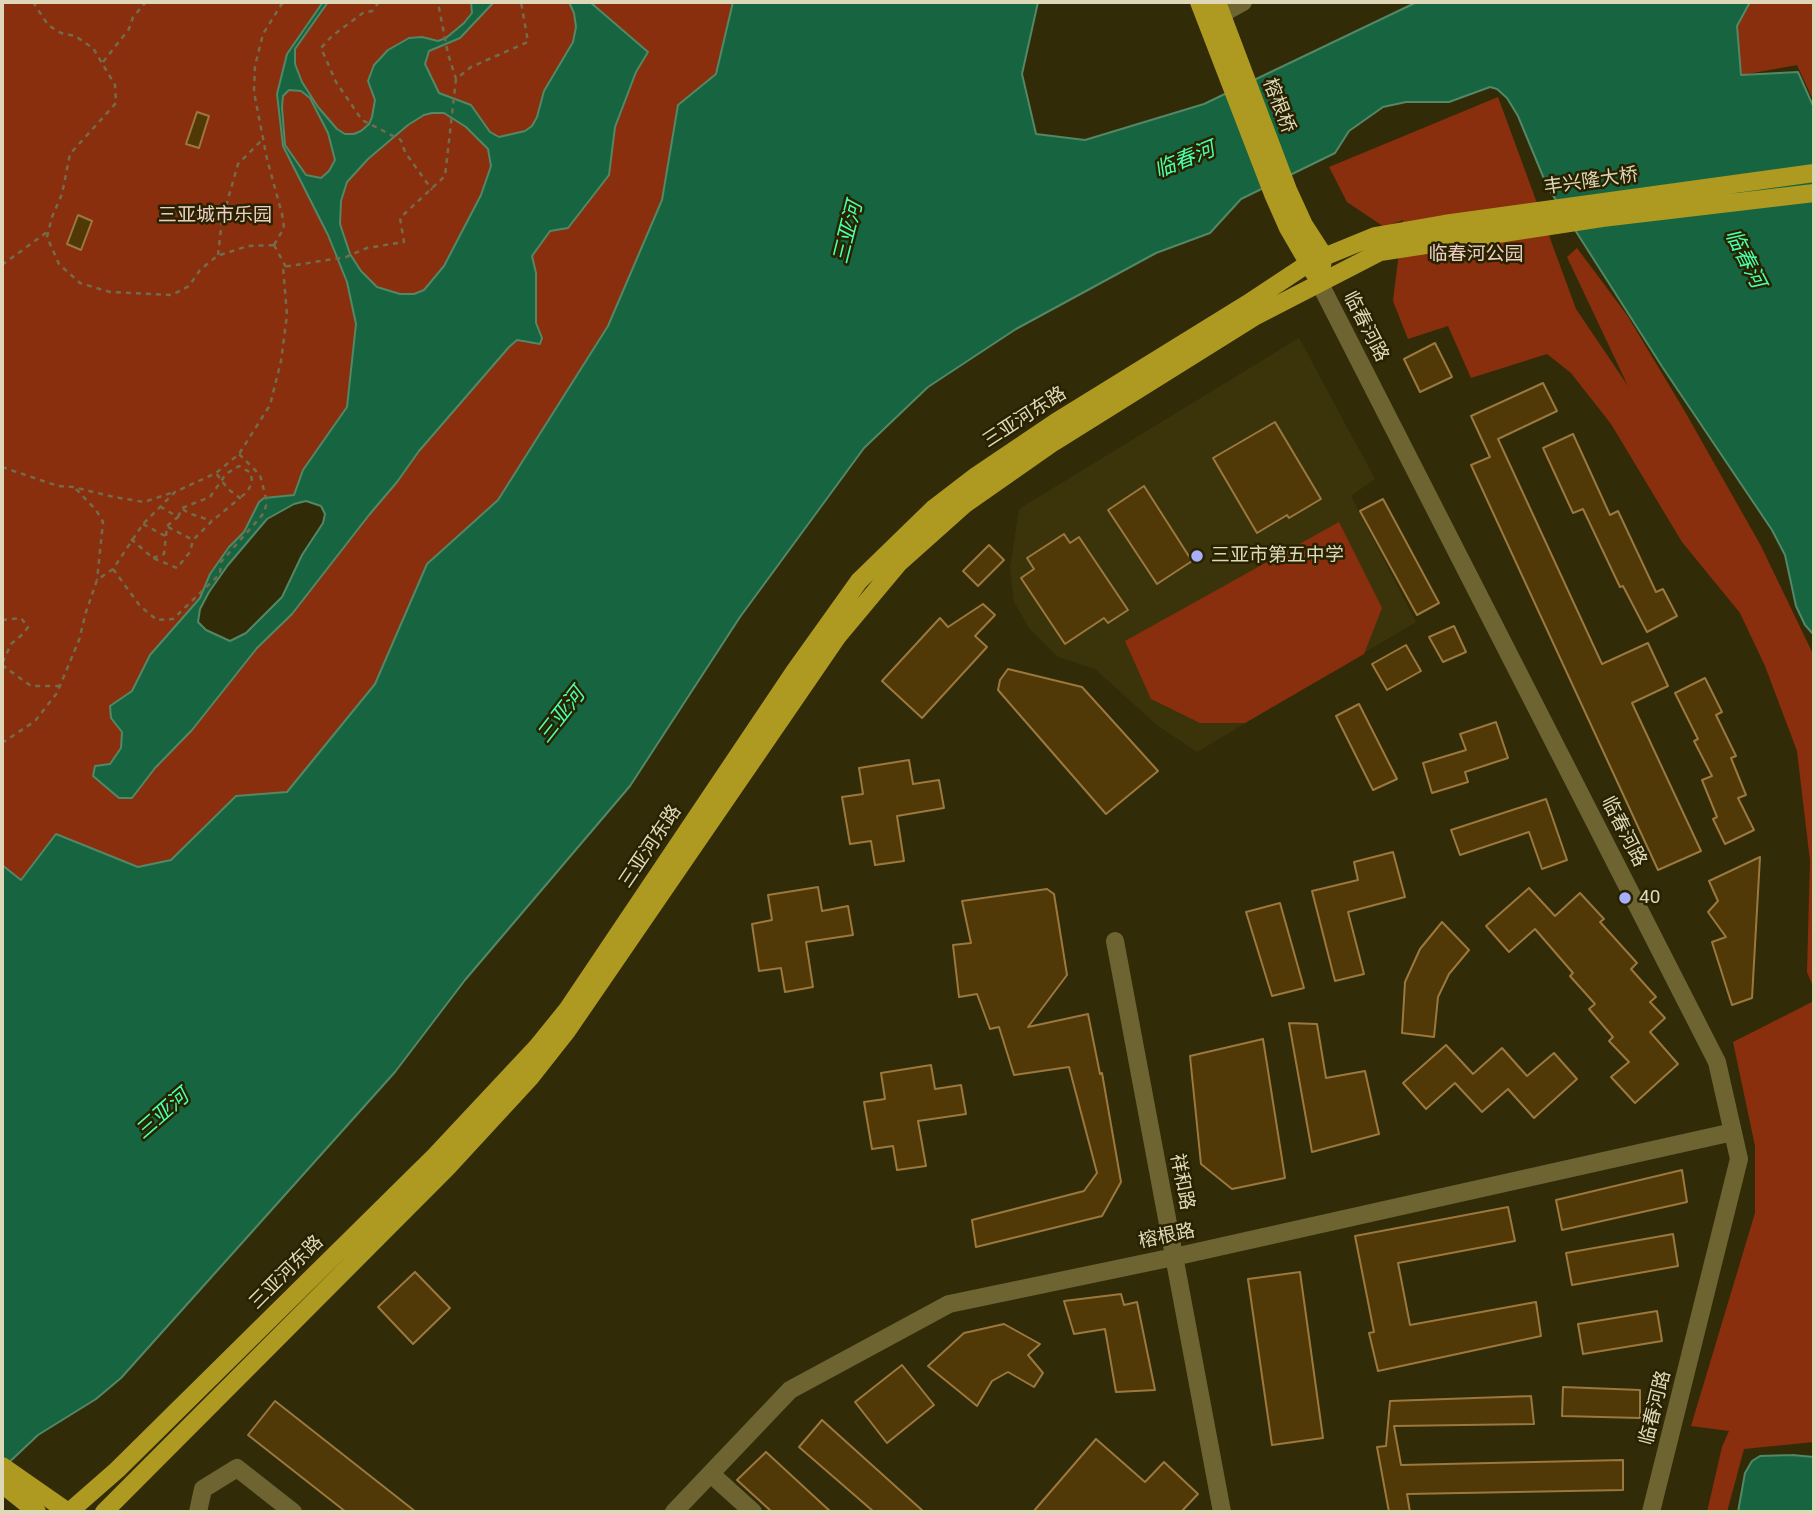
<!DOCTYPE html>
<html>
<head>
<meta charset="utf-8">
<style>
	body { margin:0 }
	#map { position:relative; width:1816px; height:1514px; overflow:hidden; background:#322b08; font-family:Roboto,sans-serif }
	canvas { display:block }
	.frame { position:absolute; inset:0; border:4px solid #dfd8b8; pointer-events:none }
</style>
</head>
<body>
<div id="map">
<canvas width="1816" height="1514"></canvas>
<div class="frame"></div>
</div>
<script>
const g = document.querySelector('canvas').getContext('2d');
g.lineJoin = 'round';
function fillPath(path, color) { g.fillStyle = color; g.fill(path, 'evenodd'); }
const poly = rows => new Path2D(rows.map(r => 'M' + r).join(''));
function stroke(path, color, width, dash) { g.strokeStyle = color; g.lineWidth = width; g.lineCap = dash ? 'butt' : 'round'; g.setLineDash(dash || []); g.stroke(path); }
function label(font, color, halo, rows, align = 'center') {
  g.font = font + ' Roboto,"Noto Sans SC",sans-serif'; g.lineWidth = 5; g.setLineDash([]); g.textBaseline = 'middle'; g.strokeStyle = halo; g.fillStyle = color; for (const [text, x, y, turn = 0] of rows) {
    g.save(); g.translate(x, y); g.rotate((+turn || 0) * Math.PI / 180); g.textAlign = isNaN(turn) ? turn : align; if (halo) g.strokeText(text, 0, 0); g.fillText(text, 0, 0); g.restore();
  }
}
fillPath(poly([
	[1299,338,1375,479,1351,496,1416,622,1197,752,1157,725,1095,669,1058,657,1029,628,1014,602,1010,568,1019,509]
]), '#3b340b');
fillPath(poly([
	[2,2,749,2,671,214,616,334,398,668,294,797,178,864,21,883,2,868],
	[648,52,636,72,615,127,609,175,568,228,550,230,531,256,536,273,536,323,542,338,527,343,517,340,509,347,419,451,397,482,369,515,292,614,257,648,192,730,155,768,132,798,119,798,94,776,96,766,110,764,121,748,122,732,111,718,110,706,132,691,150,655,200,598,210,574,229,547,244,532,259,502,294,495,299,484,347,407,348,396,572,104],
	[1750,2,1814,2,1814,102,1797,65,1742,75,1735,29],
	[1498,97,1576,309,1628,386,1567,257,1577,248,1627,315,1684,410,1761,546,1814,656,1814,989,1807,972,1810,861,1797,751,1765,666,1740,613,1682,542,1611,424,1571,373,1547,354,1471,378,1448,326,1408,339,1393,301,1403,220,1384,227,1347,202,1329,167],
	[1339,522,1382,608,1364,654,1245,723,1200,723,1151,699,1125,641],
	[1814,1001,1814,1442,1744,1449,1727,1512,1707,1512,1722,1447,1729,1431,1691,1426,1755,1213,1755,1146,1733,1042]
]), '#892f0d');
const water = poly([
	[323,2,328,2,295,49,295,64,302,82,318,107,337,129,345,134,354,134,361,131,369,124,372,117,375,100,368,81,374,65,388,50,409,38,422,37,438,41,446,38,464,23,472,13,471,2,494,2,460,38,429,51,425,64,439,93,471,105,490,132,499,137,525,131,532,126,537,117,544,91,573,42,576,27,574,13,569,2,590,2,648,52,636,72,615,127,609,175,568,228,550,231,532,256,536,273,536,323,542,338,540,344,517,340,509,347,419,451,397,482,369,515,292,614,257,648,192,730,155,768,132,798,119,798,93,776,95,766,110,764,121,748,122,732,111,718,110,706,132,691,150,655,200,598,210,574,229,547,244,532,259,502,264,498,294,495,303,470,347,407,356,324,347,282,328,235,283,146,277,94,287,54,323,2],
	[289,90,301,91,310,98,328,133,335,160,329,171,321,178,306,175,285,145,282,107,283,96,289,90],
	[432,113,444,113,466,127,488,149,491,166,481,195,444,266,424,290,414,294,400,294,377,287,361,271,350,254,340,224,341,201,347,182,368,159,408,125,424,115,432,113],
	[306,501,321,506,325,514,323,523,302,555,282,597,246,633,230,641,206,630,198,622,200,609,209,592,228,565,267,519,294,504,306,501],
	[733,2,1038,2,1022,74,1036,134,1085,140,1204,104,1417,2,1750,2,1737,26,1741,75,1798,72,1814,108,1814,635,1805,625,1796,606,1785,555,1772,530,1663,368,1547,186,1518,116,1507,98,1497,89,1490,87,1449,102,1406,102,1383,107,1349,131,1335,153,1241,199,1210,233,1156,253,1016,329,928,387,864,448,740,617,630,786,465,980,395,1072,121,1378,96,1399,38,1435,2,1469,2,865,21,880,56,834,138,867,171,860,236,796,287,792,375,684,427,564,498,500,608,326,662,200,678,105,716,74,733,2],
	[1792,1455,1814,1457,1814,1512,1738,1512,1745,1473,1752,1461,1760,1456,1792,1455]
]);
fillPath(water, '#176441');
stroke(water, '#538765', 2);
const building = poly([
	[197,112,209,116,199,148,186,144,197,112],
	[78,215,92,221,81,250,67,244,78,215],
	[1435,343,1452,377,1420,392,1404,359,1435,343],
	[1543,383,1557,411,1498,439,1602,664,1648,643,1668,686,1632,703,1701,851,1658,870,1471,465,1490,457,1471,416,1543,383],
	[1275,422,1321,499,1289,518,1287,515,1257,533,1213,458,1275,422],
	[1573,434,1610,515,1618,511,1656,592,1663,589,1677,616,1647,632,1623,586,1620,587,1583,509,1573,513,1543,448,1573,434],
	[1144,486,1192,561,1157,584,1108,510,1144,486],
	[1383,499,1439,603,1417,615,1360,511,1383,499],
	[1064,534,1070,543,1079,537,1128,610,1108,623,1104,618,1065,644,1021,578,1034,569,1027,558,1064,534],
	[989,545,1004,560,978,586,963,571,989,545],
	[983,604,995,615,975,636,987,647,922,718,882,681,940,618,948,627,983,604],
	[1454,626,1466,652,1443,662,1429,637,1454,626],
	[1406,645,1421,671,1387,690,1372,664,1406,645],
	[1008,669,1082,687,1158,771,1106,814,998,690,1000,680,1008,669],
	[1705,678,1722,712,1716,715,1736,756,1731,758,1746,795,1738,798,1754,830,1725,844,1713,819,1717,817,1702,780,1712,776,1694,741,1698,739,1675,693,1705,678],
	[1359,704,1397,779,1373,790,1336,716,1359,704],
	[1496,722,1508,758,1465,772,1468,782,1432,793,1423,763,1466,750,1460,734,1496,722],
	[909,760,913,784,939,780,944,808,897,816,904,861,875,865,871,841,850,844,842,797,863,794,859,768,909,760],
	[1546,799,1567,860,1542,869,1529,832,1460,855,1451,830,1546,799],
	[1393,852,1405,897,1348,912,1364,974,1335,981,1312,891,1358,880,1354,862,1393,852],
	[1760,857,1752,998,1732,1005,1712,942,1726,937,1708,912,1718,901,1709,881,1760,857],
	[818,887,822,911,848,906,853,935,806,942,813,987,785,992,781,968,759,971,752,924,772,920,768,895,818,887],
	[1529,888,1555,916,1580,893,1604,919,1600,922,1637,963,1631,969,1656,997,1650,1002,1665,1018,1650,1032,1678,1064,1635,1103,1611,1077,1629,1062,1609,1041,1613,1037,1589,1009,1595,1004,1570,976,1573,973,1535,929,1509,952,1486,926,1529,888],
	[1047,889,1054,894,1067,975,1028,1027,1088,1014,1100,1074,1102,1073,1121,1182,1102,1216,976,1247,972,1220,1084,1191,1097,1173,1069,1067,1014,1075,999,1027,990,1029,977,994,959,997,953,945,971,943,962,901,1047,889],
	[1280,903,1304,988,1272,996,1246,912,1280,903],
	[1442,922,1469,950,1449,974,1438,997,1434,1037,1402,1033,1405,982,1420,949,1442,922],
	[1289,1023,1317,1024,1326,1078,1365,1071,1379,1134,1312,1152,1289,1023],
	[1263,1039,1285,1178,1232,1189,1201,1164,1190,1056,1263,1039],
	[1446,1045,1473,1074,1502,1048,1527,1076,1554,1053,1577,1079,1534,1118,1508,1089,1482,1112,1455,1083,1426,1109,1403,1083,1446,1045],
	[931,1065,935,1089,961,1085,966,1114,918,1121,926,1166,897,1170,893,1146,872,1149,864,1102,885,1099,881,1073,931,1065],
	[1682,1170,1687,1202,1562,1230,1556,1200,1682,1170],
	[1508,1207,1515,1241,1398,1263,1410,1325,1536,1302,1541,1336,1378,1371,1369,1333,1374,1332,1355,1236,1508,1207],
	[1673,1234,1678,1266,1572,1285,1566,1253,1673,1234],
	[415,1272,450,1308,413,1344,378,1307,415,1272],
	[1300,1272,1323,1438,1272,1445,1248,1279,1300,1272],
	[1121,1294,1124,1305,1137,1302,1155,1390,1116,1392,1105,1329,1074,1334,1064,1301,1121,1294],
	[1657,1311,1662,1341,1583,1354,1578,1324,1657,1311],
	[1004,1324,1040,1344,1028,1355,1043,1373,1034,1387,1008,1372,992,1381,977,1406,928,1366,964,1333,1004,1324],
	[902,1365,934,1405,887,1443,855,1402,902,1365],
	[1563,1387,1640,1390,1640,1418,1562,1416,1563,1387],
	[1531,1396,1534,1424,1394,1426,1401,1465,1623,1460,1623,1490,1407,1494,1410,1512,1389,1512,1377,1447,1386,1446,1390,1401,1531,1396],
	[275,1401,416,1512,346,1512,248,1435,275,1401],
	[822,1420,924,1512,874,1512,799,1447,822,1420],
	[1096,1439,1145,1482,1164,1462,1198,1494,1181,1512,1033,1512,1096,1439],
	[766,1452,831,1512,772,1512,737,1480,766,1452]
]);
fillPath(building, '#513807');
stroke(building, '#9b783e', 2);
stroke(poly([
	[33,2,48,25,61,33,75,36,93,48,115,85,116,103,70,154,62,194,52,217,47,237,59,264,80,283,110,292,172,295,189,286,200,270,217,256,248,246,274,245],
	[379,2,372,11,363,13,332,36,321,48,336,82,362,120,401,140,405,152,432,190],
	[432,2,438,3,448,54,456,79],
	[103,62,129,29,133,17,146,2],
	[274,245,284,228,282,214,267,159,254,92,255,66,263,34,283,2],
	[274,245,286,267],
	[218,255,222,220,238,164,264,138],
	[2,265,47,232],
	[2,467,58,486,73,487,114,497,144,502,174,492],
	[76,489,96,510,103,522,97,580],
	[183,509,188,513,212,521],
	[178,517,182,508,210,497,226,474,239,466,251,473,252,482,248,491,240,498],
	[143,524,167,537],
	[168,527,193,540],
	[131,539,153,558,177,568,190,552,193,540,212,521,240,498,228,489,216,473],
	[153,558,164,554,167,526,178,517,161,507],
	[113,569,140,606,157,620,173,619,220,574,221,562,264,513,267,502,260,475,239,454],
	[2,620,21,618,28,627,23,634,11,644,2,664],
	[2,665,31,686,60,686],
	[2,743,35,721,57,693,79,640,86,612,97,580,113,569,143,524,175,492,216,473,239,454,270,405,281,361,287,315,283,267,346,257,367,248,404,242,400,218,445,176,456,79,471,67,528,42,521,2]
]), '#736c4b', 2.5, [5, 5]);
stroke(poly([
	[1221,14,1243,2],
	[1319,282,1717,1062,1739,1159,1651,1512],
	[1115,941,1222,1512],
	[711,1474,753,1512],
	[198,1512,203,1489,237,1468,293,1512],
	[674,1512,790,1390,949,1304,1174,1257,1733,1132]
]), '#6d6432', 18);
stroke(poly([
	[1199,2,1273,194,1288,228,1314,273],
	[1217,2,1288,190,1304,225,1324,256,1322,265],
	[2,1466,68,1512],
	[2,1484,37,1512],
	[69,1512,117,1470,435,1156,537,1047,567,1010,794,672,859,581,933,509,976,476,1056,422,1247,304,1309,263,1375,236,1444,224,1814,173],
	[104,1512,447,1168,530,1078,567,1031,838,636,899,563,964,505,1054,442,1254,317,1380,252,1602,218,1814,193]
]), '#af9a21', 18);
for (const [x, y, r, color] of [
	[1197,556,7,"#a8b0fc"],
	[1625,898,7,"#a8b0fc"]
]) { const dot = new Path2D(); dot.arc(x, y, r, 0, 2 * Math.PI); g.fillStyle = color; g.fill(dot); stroke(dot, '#282200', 2.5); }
label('19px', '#dfd8b8', '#282200', [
	["榕根桥",1278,106,69],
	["丰兴隆大桥",1591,182,-8],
	["临春河路",1365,327,63],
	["三亚河东路",1025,418,-33],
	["临春河路",1623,832,63],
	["三亚河东路",651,847,-56],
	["祥和路",1181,1182,79],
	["榕根路",1167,1237,-12],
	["三亚河东路",287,1273,-45],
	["临春河路",1656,1408,-76]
]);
label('19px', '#eccec4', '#282200', [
	["三亚城市乐园",215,216],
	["临春河公园",1476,255]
]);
label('19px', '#dfd8b8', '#282200', [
	["三亚市第五中学",1211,556],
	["40",1639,898]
], 'left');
label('italic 21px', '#48ffac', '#282200', [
	["临春河",1185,161,-22],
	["三亚河",849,233,-76],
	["临春河",1744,259,63],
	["三亚河",562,716,-52],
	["三亚河",163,1115,-41]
]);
</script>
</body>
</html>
